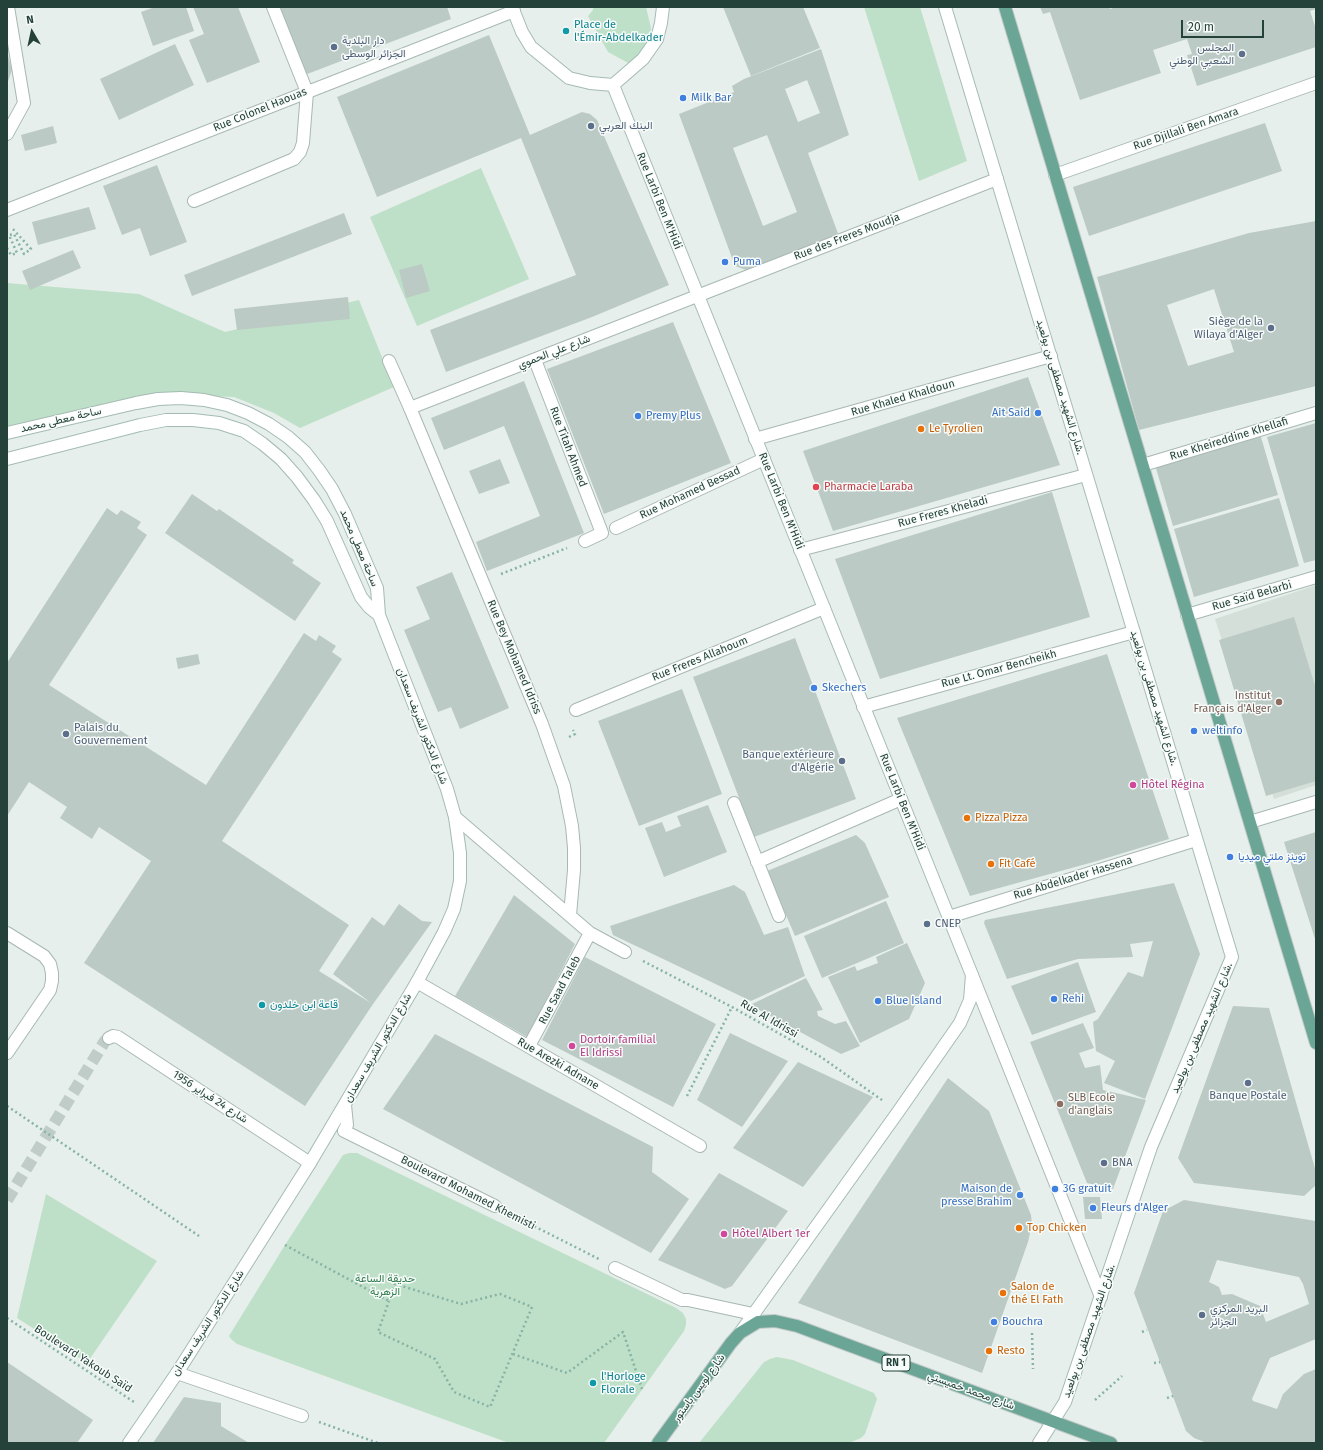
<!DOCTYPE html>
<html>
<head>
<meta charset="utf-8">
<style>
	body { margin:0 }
	#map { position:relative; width:1323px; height:1450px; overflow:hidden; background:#e6efeb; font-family:"Fira Sans",sans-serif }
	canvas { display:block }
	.frame { position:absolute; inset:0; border:8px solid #24423a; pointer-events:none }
	.north { position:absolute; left:12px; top:12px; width:40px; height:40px; -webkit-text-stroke:3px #f7fbf9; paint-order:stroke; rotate:351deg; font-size:11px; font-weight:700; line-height:16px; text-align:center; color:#24423a }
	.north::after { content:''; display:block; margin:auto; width:14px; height:18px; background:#24423a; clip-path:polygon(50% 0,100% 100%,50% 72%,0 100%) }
	.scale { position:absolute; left:1181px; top:20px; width:83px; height:18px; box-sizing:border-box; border:2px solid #24423a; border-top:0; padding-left:5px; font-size:12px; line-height:14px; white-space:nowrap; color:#24423a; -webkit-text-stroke:3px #f7fbf9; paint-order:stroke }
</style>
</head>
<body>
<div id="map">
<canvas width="1323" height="1450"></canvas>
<div class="frame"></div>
<div class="north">N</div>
<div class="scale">20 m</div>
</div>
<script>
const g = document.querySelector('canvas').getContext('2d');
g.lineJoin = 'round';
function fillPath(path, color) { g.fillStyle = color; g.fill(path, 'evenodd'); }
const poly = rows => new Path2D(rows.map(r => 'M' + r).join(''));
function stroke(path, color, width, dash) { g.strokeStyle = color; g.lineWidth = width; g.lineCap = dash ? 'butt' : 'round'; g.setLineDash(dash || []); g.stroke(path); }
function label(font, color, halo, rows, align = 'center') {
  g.font = font + ' "Fira Sans",Vazirmatn,sans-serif'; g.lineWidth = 3; g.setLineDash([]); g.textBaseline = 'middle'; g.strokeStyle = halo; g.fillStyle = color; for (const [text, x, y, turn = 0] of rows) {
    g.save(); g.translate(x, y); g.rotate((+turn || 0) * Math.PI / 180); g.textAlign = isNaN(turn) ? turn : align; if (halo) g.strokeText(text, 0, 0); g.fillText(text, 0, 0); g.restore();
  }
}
fillPath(poly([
	[1316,585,1316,785,1274,799,1215,619]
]), '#d4dfda');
fillPath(poly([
	[593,7,646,7,651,28,650,41,632,65,608,52,588,16,593,10],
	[864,7,920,7,967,161,919,181],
	[481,168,529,279,417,326,370,217],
	[7,283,139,294,225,332,359,300,394,387,300,428,274,413,234,397,151,394,7,426],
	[349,1153,357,1153,676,1308,683,1313,686,1319,686,1325,684,1331,604,1443,509,1443,237,1344,231,1339,229,1336,285,1245,343,1155],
	[46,1194,157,1261,87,1363,17,1318],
	[777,1357,793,1360,874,1393,877,1399,865,1434,861,1438,849,1443,699,1443,764,1362,770,1359]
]), '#bfe0c8');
fillPath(poly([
	[155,7,186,7,194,31,153,46,141,12],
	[193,7,238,7,260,62,207,83,189,40,204,34],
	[275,7,447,7,451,19,302,76],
	[723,7,803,7,820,48,751,76],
	[1040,7,1109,7,1110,9,1116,7,1316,7,1316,9,1310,11,1316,29,1316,47,1197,86,1187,55,1192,54,1187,39,1153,50,1161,73,1080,100,1050,12,1043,14],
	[489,35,530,135,582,112,590,114,597,120,669,285,592,317,446,372,430,330,576,275,521,138,377,197,337,97],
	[175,44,194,85,119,120,100,79],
	[821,49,849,135,808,153,839,236,746,270,735,266,679,114,734,92,732,86,744,79],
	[807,80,820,113,798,122,785,89],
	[767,135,797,212,763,226,733,148],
	[7,52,12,70,7,84],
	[1265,123,1282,171,1089,236,1073,187],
	[53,126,57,143,25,151,21,135],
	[157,165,187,242,150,256,140,228,122,235,103,186],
	[89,207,96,229,38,245,32,222],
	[344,213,352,234,192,296,184,275],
	[1316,221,1316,386,1139,430,1097,277,1249,233],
	[1214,289,1234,352,1188,366,1167,305],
	[73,250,81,268,30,290,22,271],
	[422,264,430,291,406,298,399,270],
	[348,297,350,319,237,330,234,309],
	[673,322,731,463,604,514,547,369],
	[1028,377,1060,465,833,531,803,451],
	[524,381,584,533,487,571,476,542,540,516,504,426,444,450,431,418],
	[1316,423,1316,560,1304,563,1267,437],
	[1258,427,1278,495,1173,526,1153,458],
	[500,459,510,483,479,494,469,471],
	[1052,492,1090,617,880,679,835,559],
	[192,494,217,511,219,509,294,560,292,563,321,583,295,621,165,533],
	[1279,498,1299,566,1194,597,1174,529],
	[107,508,117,515,121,510,141,522,137,528,147,535,49,685,206,785,304,633,316,641,319,635,336,646,332,652,342,659,222,841,349,925,319,971,371,1003,333,974,372,917,384,926,399,904,422,921,432,922,373,1004,305,1106,84,963,151,861,99,827,92,839,60,818,67,807,29,782,7,816,7,663],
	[452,572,509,708,460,729,451,707,438,712,404,630,430,619,416,587],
	[1294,617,1316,689,1316,781,1266,796,1219,640],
	[795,638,856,799,754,837,693,677],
	[198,654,200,664,178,669,176,658],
	[1107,654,1169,839,1097,861,970,896,897,718],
	[682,689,722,794,639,826,598,721],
	[708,805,727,852,664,877,645,828,662,822,666,832,681,826,677,816],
	[1316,832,1316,942,1284,842],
	[856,835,865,843,889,897,795,936,767,871],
	[1174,883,1200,954,1145,1099,1104,1083,1115,1061,1096,1051,1093,1022,1098,1019,1128,972,1143,977,1153,941,1130,944,1133,957,1078,959,1007,979,984,923,985,920],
	[734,885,745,892,764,935,788,927,805,976,751,1001,613,935,610,926],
	[514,895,575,944,527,1037,455,996],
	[886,901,904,943,822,978,804,936],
	[907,943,925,983,909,1019,860,1043,828,977,855,966,857,971,878,963,876,957],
	[585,957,716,1024,673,1107,542,1040],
	[1078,962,1096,1012,1032,1035,1011,986],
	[806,978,823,1010,817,1011,818,1016,835,1024,846,1021,860,1046,841,1054,750,1005],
	[1233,1006,1269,1008,1316,1172,1316,1185,1304,1196,1194,1183,1178,1158],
	[1083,1023,1094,1048,1079,1053,1085,1068,1100,1065,1103,1090,1146,1100,1113,1189,1087,1183,1030,1042],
	[730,1033,788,1061,742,1127,697,1100],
	[435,1034,653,1147,652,1172,689,1199,651,1253,383,1109],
	[798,1062,873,1097,803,1187,733,1148],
	[948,1078,989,1111,1031,1215,1032,1224,1028,1242,982,1373,798,1303],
	[719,1173,788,1211,732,1286,725,1289,658,1260],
	[1083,1197,1100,1197,1102,1219,1085,1219],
	[1184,1200,1316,1221,1316,1339,1270,1358,1252,1399,1253,1401,1277,1409,1283,1394,1304,1374,1316,1369,1316,1443,1207,1443,1194,1438,1186,1431,1134,1293,1163,1211],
	[1217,1260,1299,1277,1303,1284,1309,1304,1266,1322,1260,1306,1232,1294,1222,1295,1219,1287,1209,1282],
	[7,1362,93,1420,77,1443,7,1443],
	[184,1397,221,1403,221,1426,249,1443,153,1443]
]), '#bbcac4');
stroke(poly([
	[7,1200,105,1041,109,1038]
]), '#bfccc8', 12, [12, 6]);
const lane = poly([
	[194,201,294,159,300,152,303,143,307,92],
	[389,361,410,408],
	[7,933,44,956,50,964,52,973,52,981,50,990,7,1053]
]);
const street = poly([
	[273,7,307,92],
	[7,134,24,103,8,7],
	[1055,175,1316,83],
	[7,210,514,11],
	[535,360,602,533,585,541],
	[755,439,1051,356],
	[1143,465,1316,413],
	[616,528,764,459],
	[800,550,1086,475],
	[1187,615,1316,577],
	[863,707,1134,632],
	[576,710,824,608],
	[734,803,779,916],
	[455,817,590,933,625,952],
	[1250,822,1316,802],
	[757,862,901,799],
	[570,915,574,870,574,848,572,826,564,786,542,724,410,408,997,179],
	[949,917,1196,840],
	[972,975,1101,1297],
	[417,982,700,1146],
	[109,1038,113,1036,118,1037,310,1163],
	[529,1046,590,933],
	[345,1105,347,1125,344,1131,495,1206],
	[615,1268,682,1300,688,1300,753,1314],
	[177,1373,302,1416],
	[1039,1443,1053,1421]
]);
const secondary = poly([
	[512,7,522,32,531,47,569,78,590,83,613,85,643,59,657,39,661,23,663,7],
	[945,7,1232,957,1151,1147,1065,1402,1053,1421],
	[613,85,972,975,970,1000,960,1023,898,1112,740,1333],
	[7,433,136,403,158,399,181,398,204,400,227,405,248,413,269,424,288,437,305,452,319,470,332,489,345,514,377,588,379,615,447,789,455,817,460,853,460,881,454,909,444,932,417,982,310,1163,177,1373,129,1443],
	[7,459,140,425,166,420,193,420,219,423,244,431,263,444,281,459,297,477,314,500,327,521,361,597,369,607,379,615]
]);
const primary = poly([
	[1005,7,1316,1043],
	[658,1443,731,1343,740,1333,758,1322,775,1321,797,1326,1111,1443]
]);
stroke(lane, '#a8b8b2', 14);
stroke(street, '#a8b8b2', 14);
stroke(secondary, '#a4bbb3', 14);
stroke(primary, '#c2cac8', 14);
stroke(poly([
	[7,248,11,255,17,253,9,235,14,234,24,254,31,249,13,229],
	[501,574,567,548],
	[569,737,575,734,573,730],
	[643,961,732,1007,821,1057,882,1100],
	[687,1096,732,1007],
	[7,1106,199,1236],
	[512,1215,599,1259],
	[285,1245,389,1301,395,1284,461,1304,500,1294,532,1307,490,1407,454,1392,435,1359,378,1332,389,1301],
	[7,1318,134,1402],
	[1142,1332,1147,1330],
	[1032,1333,1033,1369],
	[513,1354,567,1373,623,1332,642,1389],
	[1154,1363,1160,1362],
	[1167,1398,1173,1396],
	[1095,1400,1122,1376],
	[319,1422,378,1443]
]), '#86b3a5', 2.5, [2, 3]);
stroke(lane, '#fff', 12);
stroke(street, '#fff', 12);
stroke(secondary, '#fff', 12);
stroke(primary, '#6aa596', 12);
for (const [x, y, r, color] of [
	[566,31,4,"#0f9aa8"],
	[334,47,4,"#5c6f8a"],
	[1242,54,4,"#5c6f8a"],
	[683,98,4,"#3f7fe0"],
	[591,126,4,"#5c6f8a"],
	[725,262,4,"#3f7fe0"],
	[1271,328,4,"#5c6f8a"],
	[1038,413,4,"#3f7fe0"],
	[638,416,4,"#3f7fe0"],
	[921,429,4,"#e8710a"],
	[816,487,4,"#e0444e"],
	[814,688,4,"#3f7fe0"],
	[1279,702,4,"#8d6e63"],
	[1194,731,4,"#3f7fe0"],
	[66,734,4,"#5c6f8a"],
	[842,761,4,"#5c6f8a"],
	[1133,785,4,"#d1479c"],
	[967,818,4,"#e8710a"],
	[1230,857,4,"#3f7fe0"],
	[991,864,4,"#e8710a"],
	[927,924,4,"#5c6f8a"],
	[1054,999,4,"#3f7fe0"],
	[878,1001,4,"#3f7fe0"],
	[262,1005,4,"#0f9aa8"],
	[572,1046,4,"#d1479c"],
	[1248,1083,4,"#5c6f8a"],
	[1060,1104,4,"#8d6e63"],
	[1104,1163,4,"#5c6f8a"],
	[1055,1189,4,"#3f7fe0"],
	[1020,1195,4,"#3f7fe0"],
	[1093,1208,4,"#3f7fe0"],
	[1019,1228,4,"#e8710a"],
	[724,1234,4,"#d1479c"],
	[1003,1293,4,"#e8710a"],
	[1202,1315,4,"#5c6f8a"],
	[994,1322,4,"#3f7fe0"],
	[989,1351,4,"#e8710a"],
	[593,1383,4,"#0f9aa8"]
]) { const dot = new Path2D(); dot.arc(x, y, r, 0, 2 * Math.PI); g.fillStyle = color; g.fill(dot); stroke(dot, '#f7fbf9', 1.5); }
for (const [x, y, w] of [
	[896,1363,28]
]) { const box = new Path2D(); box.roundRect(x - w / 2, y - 8, w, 16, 3); g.fillStyle = '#f7fbf9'; g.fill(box); stroke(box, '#24423a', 1); }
label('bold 10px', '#24423a', null, [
	["RN 1",896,1363]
]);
label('11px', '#0d838f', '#f7fbf9', [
	["Place de",574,25],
	["l'Émir-Abdelkader",574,38],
	["قاعة ابن خلدون",270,1005],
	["l'Horloge",601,1377],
	["Florale",601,1390]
], 'left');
label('11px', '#4e5e75', '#f7fbf9', [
	["دار البلدية",342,41],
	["الجزائر الوسطى",342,54],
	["المجلس",1234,48,"right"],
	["الشعبي الوطني",1234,61,"right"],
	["البنك العربي",599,126],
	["Siège de la",1263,322,"right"],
	["Wilaya d'Alger",1263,335,"right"],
	["Palais du",74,728],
	["Gouvernement",74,741],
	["Banque extérieure",834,755,"right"],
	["d'Algérie",834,768,"right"],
	["CNEP",935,924],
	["Banque Postale",1248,1096,"center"],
	["BNA",1112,1163],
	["البريد المركزي",1210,1309],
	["الجزائر",1210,1322]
], 'left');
label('11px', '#366cbe', '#f7fbf9', [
	["Milk Bar",691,98],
	["Puma",733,262],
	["Ait Said",1030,413,"right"],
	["Premy Plus",646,416],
	["Skechers",822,688],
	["weltinfo",1202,731],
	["توينز ملتي ميديا",1238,857],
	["Rehi",1062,999],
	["Blue Island",886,1001],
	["Maison de",1012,1189,"right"],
	["presse Brahim",1012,1202,"right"],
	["3G gratuit",1063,1189],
	["Fleurs d'Alger",1101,1208],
	["Bouchra",1002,1322]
], 'left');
label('11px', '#24423a', '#f7fbf9', [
	["Rue Colonel Haouas",260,110,-22],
	["Rue Djillali Ben Amara",1186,129,-19],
	["Rue Larbi Ben M'Hidi",659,201,68],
	["Rue des Freres Moudja",847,237,-21],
	["شارع علي الحموي",554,352,-21],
	["شارع الشهيد مصطفى بن بولعيد.",1060,387,73],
	["Rue Khaled Khaldoun",903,398,-16],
	["ساحة معطى محمد",61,420,-13],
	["Rue Kheireddine Khellafi",1229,439,-17],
	["Rue Titah Ahmed",568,447,69],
	["Rue Mohamed Bessad",690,493,-25],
	["Rue Larbi Ben M'Hidi",781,501,68],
	["Rue Freres Kheladi",943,512,-15],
	["ساحة معطى محمد",359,548,67],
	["Rue Saïd Belarbi",1252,596,-16],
	["Rue Bey Mohamed Idriss",514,657,67],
	["Rue Freres Allahoum",700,659,-22],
	["Rue Lt. Omar Bencheikh",999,669,-15],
	["شارع الشهيد مصطفى بن بولعيد.",1154,698,73],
	["شارغ الدكتور الشريف سعدان",422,726,69],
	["Rue Larbi Ben M'Hidi",902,802,68],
	["Rue Abdelkader Hassena",1073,878,-17],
	["Rue Saad Taleb",560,990,-62],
	["Rue Al Idrissi",769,1019,30],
	["شارع الشهيد مصطفى بن بولعيد.",1202,1028,-67],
	["شارغ الدكتور الشريف سعدان",378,1048,-60],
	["Rue Arezki Adnane",558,1064,30],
	["شارع 24 فبراير 1956",210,1097,33],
	["Boulevard Mohamed Khemisti",468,1193,27],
	["شارغ الدكتور الشريف سعدان",208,1323,-57],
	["شارع الشهيد مصطفى بن بولعيد.",1089,1331,-71],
	["Boulevard Yakoub Saïd",83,1359,33],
	["شارع لويس باستور",699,1388,-54],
	["شارع محمد خميستي",971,1391,20]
]);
label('11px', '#c56008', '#f7fbf9', [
	["Le Tyrolien",929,429],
	["Pizza Pizza",975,818],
	["Fit Café",999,864],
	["Top Chicken",1027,1228],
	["Salon de",1011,1287],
	["thé El Fath",1011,1300],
	["Resto",997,1351]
], 'left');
label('11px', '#be3a42', '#f7fbf9', [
	["Pharmacie Laraba",824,487]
], 'left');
label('11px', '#785e54', '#f7fbf9', [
	["Institut",1271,696],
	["Français d'Alger",1271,709],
	["SLB Ecole",1068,1098,"left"],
	["d'anglais",1068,1111,"left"]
], 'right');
label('11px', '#b23c85', '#f7fbf9', [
	["Hôtel Régina",1141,785],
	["Dortoir familial",580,1040],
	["El Idrissi",580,1053],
	["Hôtel Albert 1er",732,1234]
], 'left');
label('11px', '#2d7a4b', '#f7fbf9', [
	["حديقة الساعة",385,1279],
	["الزهرية",385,1292]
]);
</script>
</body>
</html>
